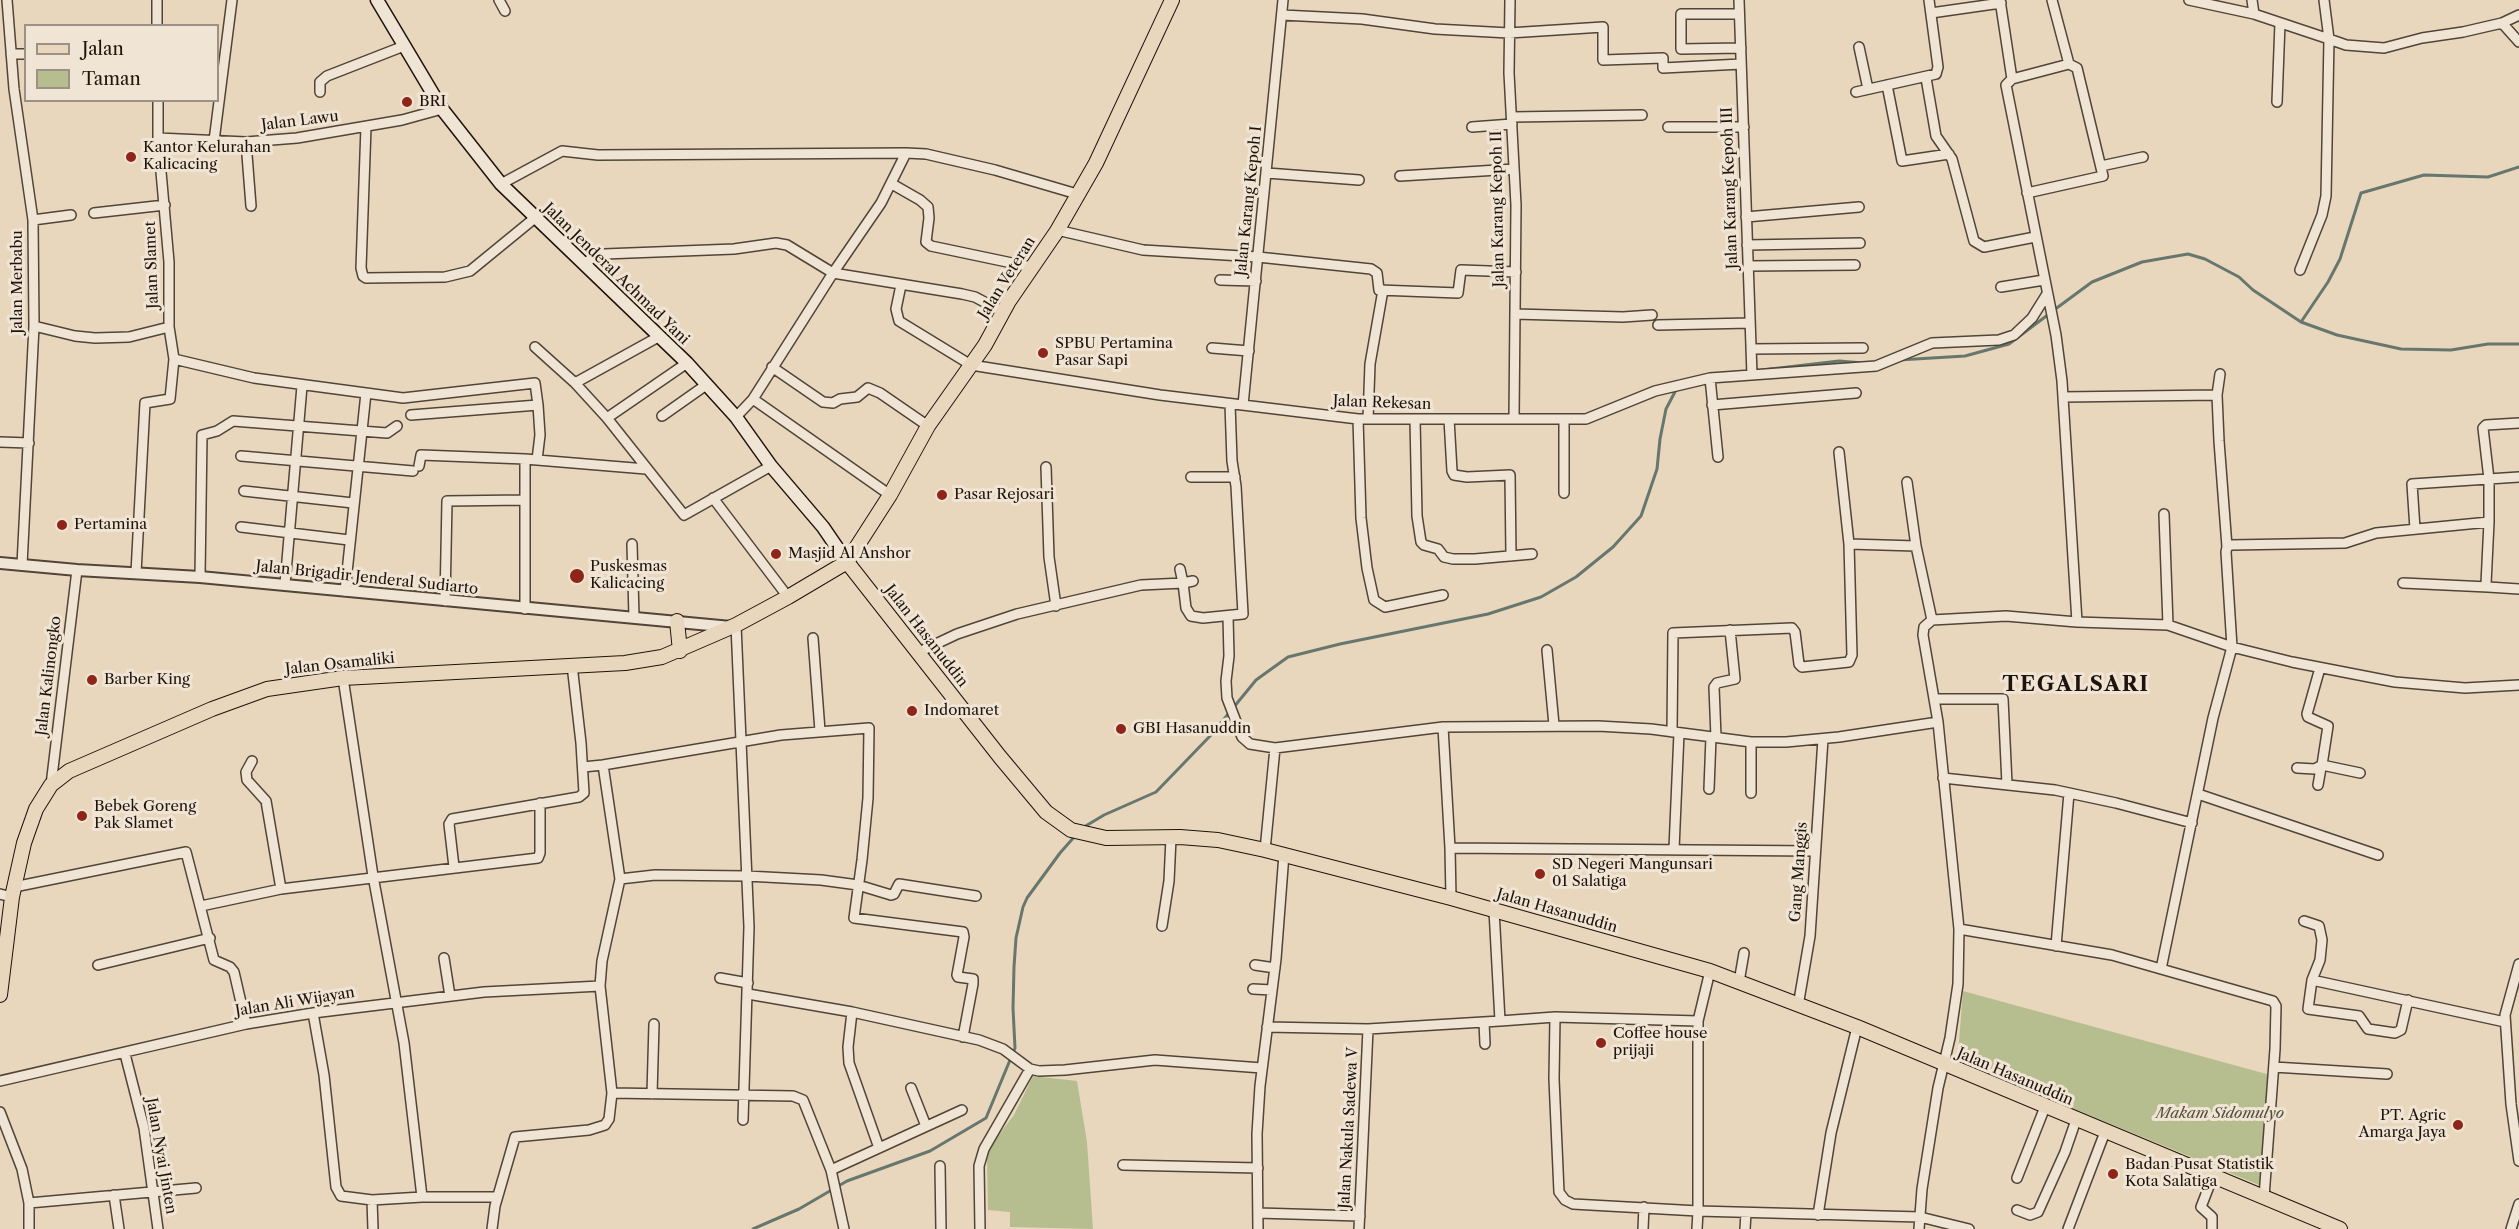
<!DOCTYPE html>
<html>
<head>
<meta charset="utf-8">
<style>
	body { margin:0 }
	#map { position:relative; width:2519px; height:1229px; overflow:hidden; background:#e8d7bd; font-family:"Libre Caslon Text",serif }
	canvas { display:block }
	.legend { position:absolute; left:24px; top:24px; width:195px; height:78px; box-sizing:border-box; background:#f0e5d4; border:2px solid #9c9184; margin:0; padding:8px 10px; list-style:none; font-size:18px; color:#1f130c }
	.legend li { display:flex; align-items:center; gap:12px; height:30px }
	.legend b { width:30px; border:2px solid #9c9184 }
</style>
</head>
<body>
<div id="map">
<canvas width="2519" height="1229"></canvas>
<ul class="legend">
<li><b style="height:8px;background:#e8d7bd"></b>Jalan</li>
<li><b style="height:16px;background:#b6be90"></b>Taman</li>
</ul>
</div>
<script>
const g = document.querySelector('canvas').getContext('2d');
g.lineJoin = 'round';
function fillPath(path, color) { g.fillStyle = color; g.fill(path, 'evenodd'); }
const poly = rows => new Path2D(rows.map(r => 'M' + r).join(''));
function stroke(path, color, width, dash) { g.strokeStyle = color; g.lineWidth = width; g.lineCap = dash ? 'butt' : 'round'; g.setLineDash(dash || []); g.stroke(path); }
function label(font, color, halo, rows, align = 'center') {
  g.font = font + ' "Libre Caslon Text",serif'; g.lineWidth = 6; g.setLineDash([]); g.textBaseline = 'middle'; g.strokeStyle = halo; g.fillStyle = color; for (const [text, x, y, turn = 0] of rows) {
    g.save(); g.translate(x, y); g.rotate((+turn || 0) * Math.PI / 180); g.textAlign = isNaN(turn) ? turn : align; if (halo) g.strokeText(text, 0, 0); g.fillText(text, 0, 0); g.restore();
  }
}
fillPath(poly([
	[1963,991,2274,1076,2264,1187,2021,1087,1957,1067],
	[1033,1076,1077,1081,1087,1142,1093,1229,1010,1227,1010,1212,988,1210,987,1159,990,1146,1014,1115]
]), '#b6be90');
stroke(poly([
	[2054,310,2092,282,2142,262,2188,254,2205,259,2239,277,2253,290,2301,322,2337,335,2401,349,2451,350,2488,344,2519,344],
	[2301,322,2328,282,2340,259,2361,193,2424,175,2488,177,2519,167],
	[1899,360,1965,356,2009,344,2049,314],
	[1762,370,1839,361,1863,363],
	[1084,827,1104,815,1156,792,1211,735,1256,680,1288,657,1340,644,1488,614,1541,597,1576,577,1613,547,1641,516,1657,469,1660,439,1666,409,1677,388],
	[753,1229,799,1209,847,1181,930,1151,986,1118,1015,1048,1013,1008,1014,967,1016,938,1023,907,1027,898,1060,853,1075,836]
]), '#67776e', 3);
const minor = poly([
	[7,0,14,89,33,220,34,326,22,565],
	[157,0,157,26],
	[499,0,505,11],
	[1510,0,1509,73,1516,205,1514,418],
	[1739,0,1752,375],
	[2000,0,2012,79],
	[2052,0,2069,64,2012,79,2006,85,2056,335,2062,381,2077,622],
	[2189,0,2254,14,2329,39,2326,196,2322,215,2300,270],
	[2252,0,2254,14],
	[2324,0,2329,39,2346,45,2384,48,2422,38,2463,32,2502,23,2519,42],
	[1931,13,2001,3],
	[1739,14,1681,14,1681,49,1741,48],
	[1282,15,1362,19,1435,29,1509,33,1603,27,1603,60,1663,58,1663,68,1741,64],
	[2502,23,2519,15],
	[1859,47,1868,89],
	[11,54,26,54],
	[1926,78,1936,136,1952,159,1974,241,1984,247,2035,237],
	[1887,85,1902,161,1949,154],
	[320,92,320,82,327,76,404,46],
	[1856,92,1936,74,1938,67,1929,0],
	[2277,102,2280,23],
	[1512,117,1642,115],
	[366,127,361,268,363,276,366,278,445,277,470,271,536,217],
	[1472,127,1512,124],
	[1668,127,1744,127],
	[158,138,246,142,297,138,402,120,442,109],
	[214,141,232,0],
	[246,142,251,206],
	[2101,166,2143,157],
	[1267,173,1359,180],
	[1400,176,1514,169],
	[501,184,562,151,598,155,906,153,926,154,995,170,1077,194],
	[892,184,920,200,928,207,929,218,926,242,931,246,1031,267],
	[2027,193,2103,176,2077,68,2069,64],
	[94,213,165,205],
	[1746,217,1859,207],
	[33,220,71,215],
	[1057,230,1143,250,1258,257,1371,269,1377,273,1379,290,1458,293,1461,270,1516,272],
	[1747,245,1860,243],
	[585,264,593,257,604,254,734,249,776,243,787,245,833,273,962,294,975,297,1003,312],
	[1748,266,1855,265],
	[1220,280,1256,281],
	[901,285,896,309,899,321,971,365,1160,395,1358,419,1586,419,1655,391,1710,378,1876,366,1932,343,1999,340,2014,335,2032,318,2047,294],
	[2001,287,2044,280],
	[1515,314,1623,317,1652,315],
	[1658,325,1750,323],
	[34,326,75,336,95,338,129,337,169,327,169,262,158,138,158,100],
	[169,327,174,359,254,378,403,398,535,383,538,405],
	[535,347,575,383,660,336],
	[1212,348,1249,351],
	[1751,349,1863,348],
	[772,367,823,402,833,403,840,399,857,397,868,388,880,393,928,426],
	[2220,374,2217,395,2219,441,2227,547],
	[1710,378,1718,457],
	[575,383,607,418,684,515,771,466],
	[2063,397,2217,395],
	[753,399,890,495],
	[1243,405,1283,0],
	[1712,405,1856,393],
	[411,415,538,405,540,435,537,460],
	[662,416,706,385],
	[736,417,753,399,833,273,881,203,906,153],
	[607,418,687,363],
	[1358,419,1361,518,1367,568,1374,600,1385,607,1443,595],
	[1368,419,1370,364,1383,290],
	[1415,419,1417,516,1421,542,1424,545,1438,549,1444,557,1453,559,1475,559,1532,554],
	[1449,419,1452,471,1454,475,1467,477,1510,475,1511,556],
	[1564,419,1564,493],
	[0,442,29,443],
	[1839,452,1849,544,1916,546,1932,620],
	[241,456,413,471],
	[525,459,525,609],
	[419,466,421,455,525,459,646,469],
	[1046,467,1049,557,1056,606],
	[1191,477,1235,477],
	[1907,482,1916,546],
	[244,491,353,503],
	[713,498,788,597],
	[2164,514,2168,625],
	[2489,522,2486,584,2488,587,2519,589],
	[241,527,349,540],
	[2415,529,2412,484,2519,477],
	[632,544,634,617],
	[1180,569,1183,583,1193,581],
	[136,573,145,403,170,399,174,359],
	[200,577,202,435,217,431,233,421,387,433,397,426],
	[2403,583,2488,587],
	[285,584,302,386],
	[345,591,366,393],
	[445,601,447,501,524,500],
	[1228,617,1229,656,1226,681,1227,698,1242,737,1250,744,1275,748,1443,727,1598,726,1651,729,1751,742,1786,742,1839,737,1938,722],
	[736,625,749,927,743,1120],
	[813,638,820,731],
	[1547,650,1554,725],
	[919,652,957,634,1017,614,1141,585,1183,583,1186,608,1191,616,1203,618,1243,614,1236,486,1232,461,1230,404],
	[343,678,373,876,404,1043,422,1197],
	[1934,699,2003,699,2007,784],
	[1443,727,1450,848,1451,898],
	[1672,732,1673,633,1792,628,1795,632,1799,664,1802,667,1849,662,1852,655,1849,544],
	[1716,737,1714,687,1717,683,1735,679,1730,630],
	[252,761,246,772,247,780,266,801,281,889],
	[603,765,781,735,869,728,868,798,862,860,854,918,963,932,964,937,957,975,958,977,973,979,973,984,963,1037],
	[2322,765,2360,773],
	[2297,768,2315,769,2322,765,2328,726,2308,717,2307,714,2320,668],
	[1943,778,2055,790,2116,803,2192,823],
	[51,785,77,570],
	[2318,785,2321,768],
	[1709,789,1711,737],
	[1751,793,1751,742],
	[2198,794,2378,855],
	[1450,848,1815,851],
	[1674,849,1679,733],
	[1265,850,1275,748],
	[454,867,449,824,452,819,579,797,584,793,581,743,572,665],
	[620,879,655,875,747,876,821,880,858,885,891,895,894,894,899,884,976,896],
	[14,887,186,852,214,960,230,967,234,972,246,1024],
	[0,894,12,897],
	[201,906,281,889,538,858,540,853,540,803],
	[1494,910,1500,1021,1555,1017,1698,1021,1698,1211,1920,1217,1969,1229],
	[2304,921,2319,926,2322,940,2320,960,2312,980,2308,1009,2359,1016,2368,1029,2395,1033,2401,1030,2408,1000],
	[1162,926,1169,881,1171,838],
	[1959,929,2112,955,2273,1001,2276,1006,2275,1049,2264,1197],
	[2056,946,2069,793],
	[444,958,450,996],
	[2519,964,2505,1015,2511,1104,2519,1161],
	[98,965,210,938],
	[1255,965,1275,968],
	[2161,969,2213,718,2232,647,2226,552,2227,547,2231,545,2345,543,2376,533,2489,522,2489,479,2483,428,2486,425,2519,423],
	[720,978,748,983],
	[2312,980,2505,1022],
	[1739,982,1744,953],
	[1253,989,1272,990],
	[748,994,852,1012,979,1040,1003,1049,1030,1069,1039,1071,1065,1070,1155,1060,1262,1068],
	[1798,1006,1810,936,1823,739],
	[852,1012,848,1047,849,1063,879,1148],
	[313,1013,324,1075,336,1187,341,1196,372,1200,422,1197,497,1197],
	[1555,1017,1554,1079,1559,1192,1565,1200,1573,1204,1698,1211,1697,1229],
	[1698,1021,1710,971],
	[1484,1022,1485,1044],
	[1267,1027,1368,1029,1500,1021],
	[125,1054,144,1128,158,1229],
	[2274,1067,2387,1074],
	[0,1081,246,1024,313,1013,484,992,600,986],
	[911,1088,926,1126],
	[612,1093,793,1096,803,1100,831,1170,844,1229],
	[652,1094,654,1024],
	[0,1112,22,1169,29,1203,29,1229],
	[1123,1165,1258,1168],
	[940,1166,941,1229],
	[831,1170,962,1110],
	[2017,1178,2045,1107],
	[114,1195,119,1229],
	[372,1200,373,1229],
	[29,1203,196,1188],
	[2017,1210,2030,1215,2038,1212,2065,1152,2076,1120],
	[1258,1213,1360,1216],
	[1818,1215,1831,1133,1857,1027],
	[492,1229,495,1206,515,1137,589,1130,605,1125,609,1119,612,1093,600,986,602,961,620,879,603,765,583,767],
	[980,1229,979,1166,984,1149,1030,1069],
	[1258,1229,1257,1134,1260,1086,1276,959,1284,854],
	[1359,1229,1368,1029],
	[1643,1229,1644,1207],
	[1745,1229,1746,1213],
	[1919,1229,1922,1189,1938,1088,1950,1038,1958,984,1959,929,1938,722,1923,635,1924,627,1932,620,2006,616,2077,622,2168,625,2232,647,2292,662,2395,682,2465,688,2519,685],
	[2068,1229,2105,1132],
	[2212,1229,2212,1217,2201,1207,2213,1176],
	[2511,1229,2519,1204]
]);
const tertiary = poly([
	[0,563,77,570,200,577,731,627]
]);
const secondary = poly([
	[377,0,442,109,501,184,687,363,736,417,771,466,823,527,847,562]
]);
const primary = poly([
	[847,562,1000,757,1046,812,1071,830,1106,838,1180,837,1218,840,1265,850,1451,898,1710,971,1857,1027,2340,1229],
	[677,621,680,651],
	[0,995,12,897,24,843,36,809,51,785,69,771,212,709,267,689,343,678,625,663,662,657,736,625,788,597,847,562,890,495,928,426,985,345,1009,301,1057,231,1096,163,1172,0]
]);
stroke(minor, '#514438', 12);
stroke(tertiary, '#514438', 14);
stroke(secondary, '#1f130c', 15);
stroke(primary, '#1f130c', 16);
stroke(minor, '#f0e5d4', 9);
stroke(tertiary, '#f0e5d4', 10);
stroke(secondary, '#f0e5d4', 12);
stroke(primary, '#e8d7bd', 14);
for (const [x, y, r, color] of [
	[407,102,6,"#8f2418"],
	[131,157,6,"#8f2418"],
	[1043,353,6,"#8f2418"],
	[942,495,6,"#8f2418"],
	[62,525,6,"#8f2418"],
	[776,554,6,"#8f2418"],
	[577,576,8,"#8f2418"],
	[92,680,6,"#8f2418"],
	[912,711,6,"#8f2418"],
	[1121,729,6,"#8f2418"],
	[82,816,6,"#8f2418"],
	[1540,874,6,"#8f2418"],
	[1601,1043,6,"#8f2418"],
	[2458,1125,6,"#8f2418"],
	[2113,1174,6,"#8f2418"]
]) { const dot = new Path2D(); dot.arc(x, y, r, 0, 2 * Math.PI); g.fillStyle = color; g.fill(dot); stroke(dot, '#f0e5d4', 2); }
label('15px', '#1f130c', '#f0e5d4', [
	["BRI",419,102],
	["Kantor Kelurahan",143,148],
	["Kalicacing",143,165],
	["SPBU Pertamina",1055,344],
	["Pasar Sapi",1055,361],
	["Pasar Rejosari",954,495],
	["Pertamina",74,525],
	["Masjid Al Anshor",788,554],
	["Puskesmas",590,567],
	["Kalicacing",590,584],
	["Barber King",104,680],
	["Indomaret",924,711],
	["GBI Hasanuddin",1133,729],
	["Bebek Goreng",94,807],
	["Pak Slamet",94,824],
	["SD Negeri Mangunsari",1552,865],
	["01 Salatiga",1552,882],
	["Coffee house",1613,1034],
	["prijaji",1613,1051],
	["PT. Agric",2446,1116,"right"],
	["Amarga Jaya",2446,1133,"right"],
	["Badan Pusat Statistik",2125,1165],
	["Kota Salatiga",2125,1182]
], 'left');
label('15px', '#1f130c', '#f0e5d4', [
	["Jalan Lawu",300,121,-7],
	["Jalan Karang Kepoh III",1730,188,-92],
	["Jalan Karang Kepoh I",1249,201,-84],
	["Jalan Karang Kepoh II",1498,209,-91],
	["Jalan Slamet",152,265,-92],
	["Jalan Jenderal Achmad Yani",616,274,44],
	["Jalan Veteran",1007,278,-58],
	["Jalan Merbabu",18,282,-90],
	["Jalan Rekesan",1382,403,2],
	["Jalan Brigadir Jenderal Sudiarto",367,578,6],
	["Jalan Hasanuddin",926,636,52],
	["Jalan Osamaliki",340,664,-6],
	["Jalan Kalinongko",49,676,-83],
	["Gang Manggis",1799,872,-86],
	["Jalan Hasanuddin",1557,911,16],
	["Jalan Ali Wijayan",295,1002,-9],
	["Jalan Hasanuddin",2015,1077,23],
	["Jalan Nakula Sadewa V",1349,1128,-87],
	["Jalan Nyai Jinten",161,1156,80]
]);
label('italic 15px', '#544f3a', '#f0e5d4', [
	["Makam Sidomulyo",2220,1114]
]);
g.letterSpacing = '1.5px';
label('bold 21px', '#1f130c', '#f0e5d4', [
	["TEGALSARI",2076,685]
]);
g.letterSpacing = '0px';
</script>
</body>
</html>
